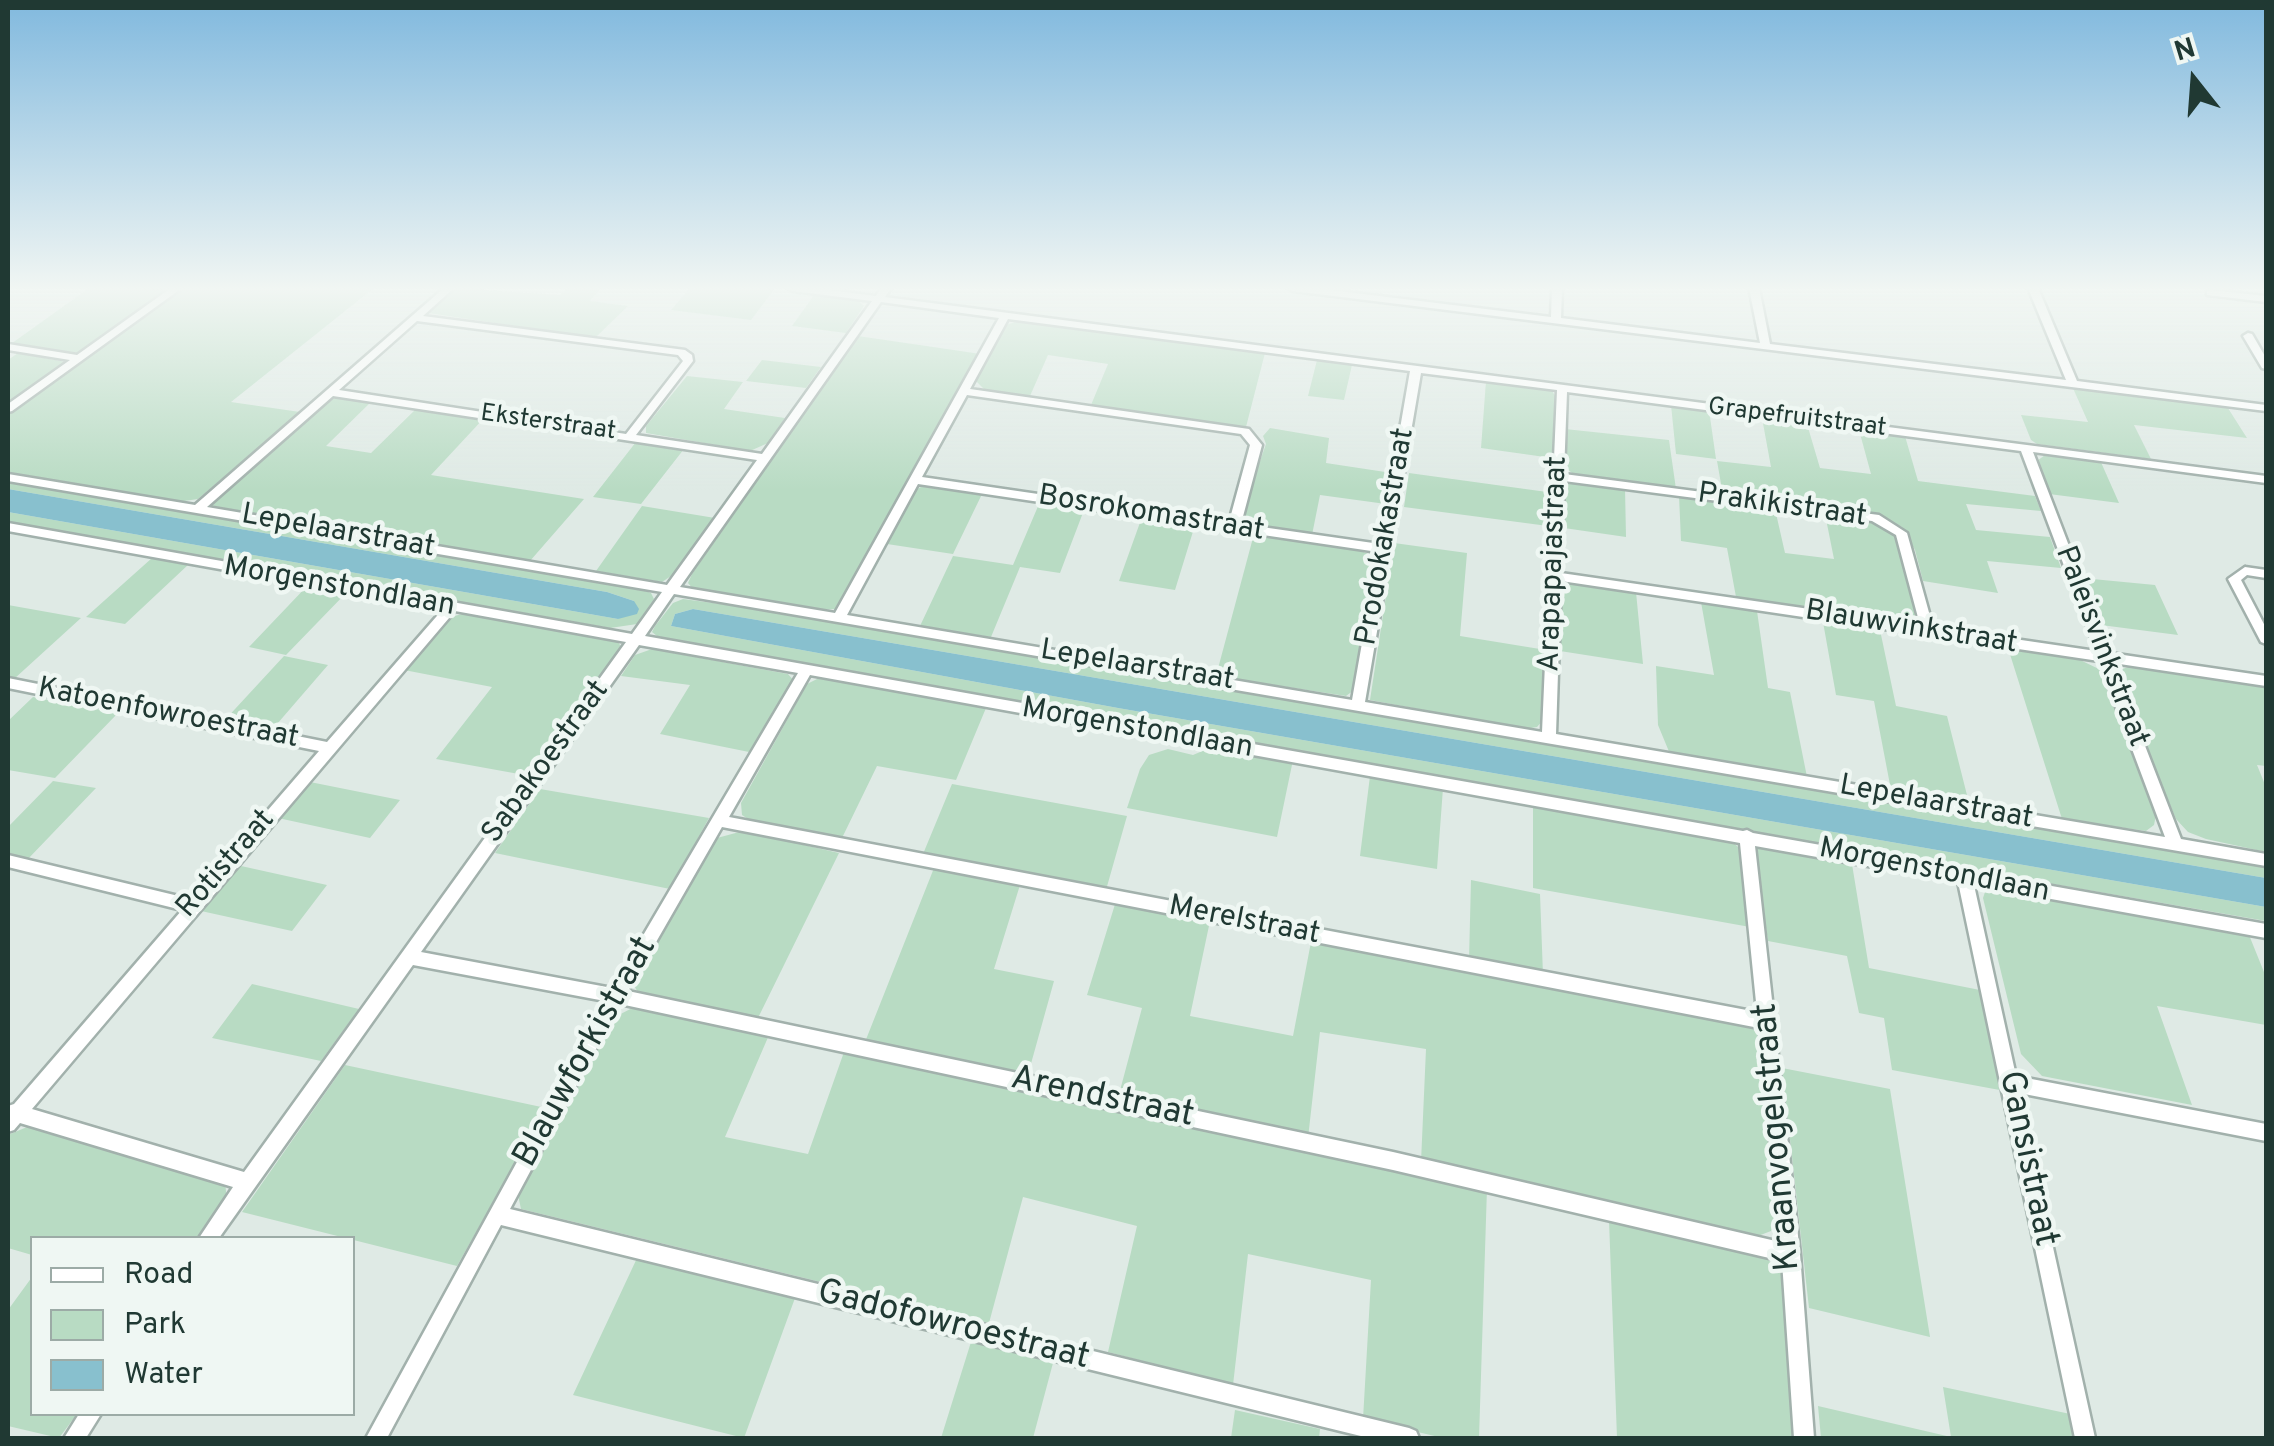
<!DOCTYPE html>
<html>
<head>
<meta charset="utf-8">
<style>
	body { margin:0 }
	#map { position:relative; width:2274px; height:1446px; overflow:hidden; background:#dfeae5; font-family:Overpass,sans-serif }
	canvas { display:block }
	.frame { position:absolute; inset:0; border:10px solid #203933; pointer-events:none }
	.legend { position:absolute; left:30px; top:1236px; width:325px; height:180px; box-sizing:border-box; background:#eff7f3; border:2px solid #9caba6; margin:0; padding:12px 18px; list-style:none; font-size:30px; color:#203933 }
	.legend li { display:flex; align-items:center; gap:20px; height:50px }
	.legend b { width:50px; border:2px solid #9caba6 }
	.north { position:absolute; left:2144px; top:30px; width:100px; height:100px; -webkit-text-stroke:8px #eff7f3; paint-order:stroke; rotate:343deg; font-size:28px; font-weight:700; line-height:40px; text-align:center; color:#203933 }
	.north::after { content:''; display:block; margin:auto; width:35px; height:45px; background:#203933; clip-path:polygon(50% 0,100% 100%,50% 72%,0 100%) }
</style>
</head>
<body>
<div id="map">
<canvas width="2274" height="1446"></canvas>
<div class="frame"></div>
<ul class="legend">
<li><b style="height:12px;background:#fff"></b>Road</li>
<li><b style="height:28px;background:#b8dbc3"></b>Park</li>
<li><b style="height:28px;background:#88c0ce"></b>Water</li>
</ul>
<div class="north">N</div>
</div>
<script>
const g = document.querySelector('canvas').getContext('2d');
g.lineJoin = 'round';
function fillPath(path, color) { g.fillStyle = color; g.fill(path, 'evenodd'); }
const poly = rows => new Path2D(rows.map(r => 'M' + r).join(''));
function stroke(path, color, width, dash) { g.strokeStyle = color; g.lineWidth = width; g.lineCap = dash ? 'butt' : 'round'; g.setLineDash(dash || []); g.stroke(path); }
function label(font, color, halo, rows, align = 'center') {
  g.font = font + ' Overpass,sans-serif'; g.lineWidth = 9; g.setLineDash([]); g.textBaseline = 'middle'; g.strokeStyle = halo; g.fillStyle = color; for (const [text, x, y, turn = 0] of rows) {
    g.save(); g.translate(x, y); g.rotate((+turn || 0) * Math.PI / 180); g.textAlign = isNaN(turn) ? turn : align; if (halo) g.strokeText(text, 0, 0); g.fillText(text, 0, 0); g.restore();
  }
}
fillPath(poly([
	[89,288,168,290,79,353,8,346],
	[184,288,374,288,231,402,300,412,198,499,177,502,8,474,8,415],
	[454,288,560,295,567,288,601,288,590,301,628,306,595,338,428,313],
	[690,288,757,288,774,290,751,320,671,310],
	[814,295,858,300,864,306,846,333,792,326],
	[1019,321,1265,353,1246,427,1091,405,1108,364,1048,355,1030,396,986,391,976,381,1005,325],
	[858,336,981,354,844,601,835,609,821,610,694,590,688,583,692,574],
	[18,353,66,362,8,407,8,360],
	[762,360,821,367,806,388,746,381],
	[1317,360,1352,365,1344,400,1308,396],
	[687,376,743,382,724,409,785,418,768,443,750,451,646,433,646,426],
	[1486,381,1552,391,1556,397,1552,458,1481,448],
	[2072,386,2226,405,2247,438,2134,425,2151,459,2037,444,2031,440,2021,415,2088,422],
	[338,396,372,401,326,446,371,453,417,408,485,417,431,475,584,499,530,561,213,506,214,500,311,414],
	[1671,405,1709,410,1716,459,1676,454],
	[1762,418,1807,424,1820,468,1871,474,1859,430,1905,436,1918,481,2035,496,2041,511,1966,504,1976,530,2050,537,2061,568,1987,561,1998,593,1923,581,1915,550,1902,527,1878,515,1723,495,1717,461,1771,467],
	[1270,428,1329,438,1326,463,1392,473,1386,504,1320,495,1312,535,1246,523,1241,515,1266,444,1263,436],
	[1565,429,1669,440,1676,489,1573,474,1564,466],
	[636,442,684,449,641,504,593,497],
	[2045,455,2100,460,2119,503,2049,494,2037,461],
	[1409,473,1547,492,1548,526,1404,507],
	[8,480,632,586,651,593,654,599,637,624,610,628,8,522,8,512,618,619,634,601,607,592,8,489],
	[1572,482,1625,488,1626,537,1564,528,1563,486],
	[925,485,983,492,953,554,887,544,917,489],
	[1679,495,1775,509,1785,553,1834,559,1825,514,1884,525,1896,534,1917,612,1913,622,1736,597,1727,548,1681,541],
	[1039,504,1084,510,1060,573,1020,567,991,637,920,626,953,556,1013,565],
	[642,506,715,518,677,572,662,582,596,571],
	[1142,517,1195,525,1175,590,1119,581],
	[1254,534,1359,550,1377,558,1354,690,1346,696,1216,676],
	[1394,543,1467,553,1460,636,1546,650,1545,718,1537,727,1525,729,1370,700],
	[152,558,189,564,125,624,86,617],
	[2082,578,2155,585,2178,635,2101,625],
	[1569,584,1636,592,1643,664,1560,651,1561,590],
	[308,585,347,592,286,655,249,647],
	[683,599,773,611,2266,865,2266,878,693,609,675,614,671,626,1118,708,2266,907,2266,921,729,654,657,636,652,632,655,626,673,603],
	[1701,602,1757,611,1768,688,1790,692,1807,777,1670,754,1658,725,1656,666,1714,675],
	[8,605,81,618,14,679,8,677],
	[469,612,616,639,622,648,530,776,436,759,492,687,404,670,451,617],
	[1823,622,1880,630,1896,706,1947,716,1969,803,1891,790,1874,701,1836,695],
	[2008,648,2078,659,2101,670,2156,815,2154,825,2146,831,2062,819],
	[652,649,788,674,794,681,754,753,660,734,690,685,621,676,635,655],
	[284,656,328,665,271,731,223,722],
	[2128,667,2266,686,2266,766,2257,765,2266,787,2266,852,2206,839,2188,832,2176,819,2120,686,2120,670],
	[819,678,986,708,956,780,877,766,842,838,748,819,742,815,741,803,807,684],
	[33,697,118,713,55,778,8,770,8,721],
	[1212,747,1293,760,1277,837,1127,808,1140,769,1149,755,1168,749,1193,755],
	[1370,776,1443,788,1437,869,1360,856],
	[53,781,96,788,27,860,8,855,8,827],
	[310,782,400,800,370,838,278,818],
	[952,784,1127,816,1106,890,923,854],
	[540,789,709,818,670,889,495,853],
	[1533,803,1729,838,1744,853,1750,927,1533,888],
	[743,831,839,853,757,1020,640,996,632,982,706,849,717,838],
	[1763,845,1851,858,1869,968,1985,991,2005,1091,1892,1070,1884,1018,1859,1013,1847,956,1768,941,1756,860,1756,851],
	[232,864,327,885,292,931,192,909],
	[934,868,1020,885,994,969,1054,981,1027,1078,865,1042],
	[1471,880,1540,894,1543,975,1469,960],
	[1995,886,2247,930,2266,977,2266,1025,2157,1006,2192,1105,2042,1076,2021,1054,1983,898,1986,889],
	[1116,901,1210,921,1190,1016,1293,1036,1311,942,1738,1022,1753,1029,1764,1043,1778,1221,1771,1231,1758,1236,1421,1162,1426,1049,1320,1032,1308,1138,1118,1098,1142,1008,1087,995],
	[252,984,359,1009,321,1061,212,1038],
	[638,1005,769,1035,725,1137,808,1154,844,1052,1487,1188,1479,1438,1443,1438,1363,1419,1371,1280,1248,1254,1233,1385,1108,1352,1137,1226,1023,1197,989,1323,521,1209,517,1190,611,1019],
	[345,1065,546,1108,457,1266,242,1212],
	[1782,1068,1890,1089,1930,1337,1809,1308],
	[27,1127,216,1176,225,1181,227,1202,203,1238,32,1238,32,1255,8,1248,8,1135],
	[1609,1220,1756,1251,1777,1267,1782,1276,1799,1438,1617,1438],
	[638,1256,795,1298,744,1438,573,1395],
	[32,1277,32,1414,77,1414,59,1438,8,1426,8,1310],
	[971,1342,1053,1363,1033,1438,941,1438],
	[1943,1387,2075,1415,2080,1438,1821,1438,1818,1406,1951,1437],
	[1235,1410,1320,1429,1319,1438,1231,1438]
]), '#b8dbc3');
fillPath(poly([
	[8,489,607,592,634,601,639,609,637,614,618,619,8,512],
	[693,609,2266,878,2266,907,1118,708,671,626,675,614]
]), '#88c0ce');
const street = poly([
	[171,288,182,288,12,411,8,412,8,404,70,360,8,350,8,344,77,355,171,288],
	[444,288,454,288,423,316,685,350,692,355,693,361,636,435,762,454,872,301,793,291,788,288,813,288,876,296,881,288,891,288,885,297,2266,476,2266,483,2033,452,2110,653,2266,676,2266,686,2113,663,2181,839,2266,854,2266,866,674,594,645,636,1743,831,1747,830,1753,833,2266,924,2266,938,1974,885,2016,1076,2266,1124,2266,1141,2019,1093,2095,1438,2075,1438,1958,882,1755,846,1800,1254,1814,1438,1794,1438,1782,1261,1393,1170,620,1004,510,1209,1409,1428,1416,1431,1419,1438,1369,1438,501,1225,387,1438,366,1438,605,1001,413,965,219,1238,199,1238,233,1187,20,1123,14,1130,8,1132,8,1106,14,1104,182,910,8,867,8,855,191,899,319,751,8,688,8,678,327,742,443,609,8,531,8,523,632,634,662,592,8,481,8,474,195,505,444,288],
	[881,302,999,318,835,613,680,587,881,302],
	[1008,319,1410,371,1380,544,1241,524,1262,445,1249,429,970,389,1008,319],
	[417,321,678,355,683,361,626,434,339,390,417,321],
	[1421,373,1557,390,1542,732,1365,702,1421,373],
	[1567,392,2021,451,2096,651,1933,627,1907,533,1879,515,1564,474,1567,392],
	[967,395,1241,434,1250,445,1229,522,922,477,967,395],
	[333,396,757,460,667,585,207,507,333,396],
	[1564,481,1872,521,1896,535,1920,625,1561,573,1564,481],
	[918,484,1378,552,1352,700,847,615,918,484],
	[1561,581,2099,661,2165,837,1556,734,1561,581],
	[455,611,626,642,244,1172,32,1109,455,611],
	[639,645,798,673,612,988,421,952,639,645],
	[810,675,1740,843,1757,1012,729,817,810,675],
	[722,827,1759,1028,1780,1242,1393,1152,628,991,722,827],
	[1288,288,1314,288,1551,317,1552,288,1562,288,1561,318,1760,343,1749,288,1759,288,1770,344,2066,380,2028,288,2038,288,2077,381,2266,405,2266,411,1293,291,1288,288],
	[2210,290,2266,296,2266,302,2207,295,2207,291,2210,290],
	[2248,333,2252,334,2266,358,2266,369,2262,368,2243,336,2248,333],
	[2245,567,2266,570,2266,578,2247,575,2241,580,2266,628,2266,644,2261,642,2228,579,2245,567],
	[79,1414,101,1414,86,1438,64,1438,79,1414]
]);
stroke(street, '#a2b1ac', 5);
fillPath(street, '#fff');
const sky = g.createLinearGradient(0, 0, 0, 490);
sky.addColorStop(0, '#81b9de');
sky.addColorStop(0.59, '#f1f6f3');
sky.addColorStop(1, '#f1f6f300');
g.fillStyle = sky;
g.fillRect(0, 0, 2274, 490);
label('25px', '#203933', '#eff7f3', [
	["Grapefruitstraat",1797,419,7],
	["Eksterstraat",548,424,8]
]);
label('30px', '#203933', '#eff7f3', [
	["Prakikistraat",1782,507,8],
	["Bosrokomastraat",1151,515,9],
	["Lepelaarstraat",338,533,10],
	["Prodokakastraat",1387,537,-80],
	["Arapapajastraat",1555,564,-88],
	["Morgenstondlaan",339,588,10],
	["Blauwvinkstraat",1911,629,9],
	["Paleisvinkstraat",2100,647,69],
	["Lepelaarstraat",1137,667,9],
	["Katoenfowroestraat",168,715,11],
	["Morgenstondlaan",1137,730,10],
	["Sabakoestraat",547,763,-54],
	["Lepelaarstraat",1936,804,10],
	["Rotistraat",227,865,-49],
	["Morgenstondlaan",1934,872,11],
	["Merelstraat",1244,922,11]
]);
label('35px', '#203933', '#eff7f3', [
	["Blauwforkistraat",587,1053,-61],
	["Arendstraat",1102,1099,12],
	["Kraanvogelstraat",1779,1137,-95],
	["Gansistraat",2026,1159,78],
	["Gadofowroestraat",953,1327,14]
]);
</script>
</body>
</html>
